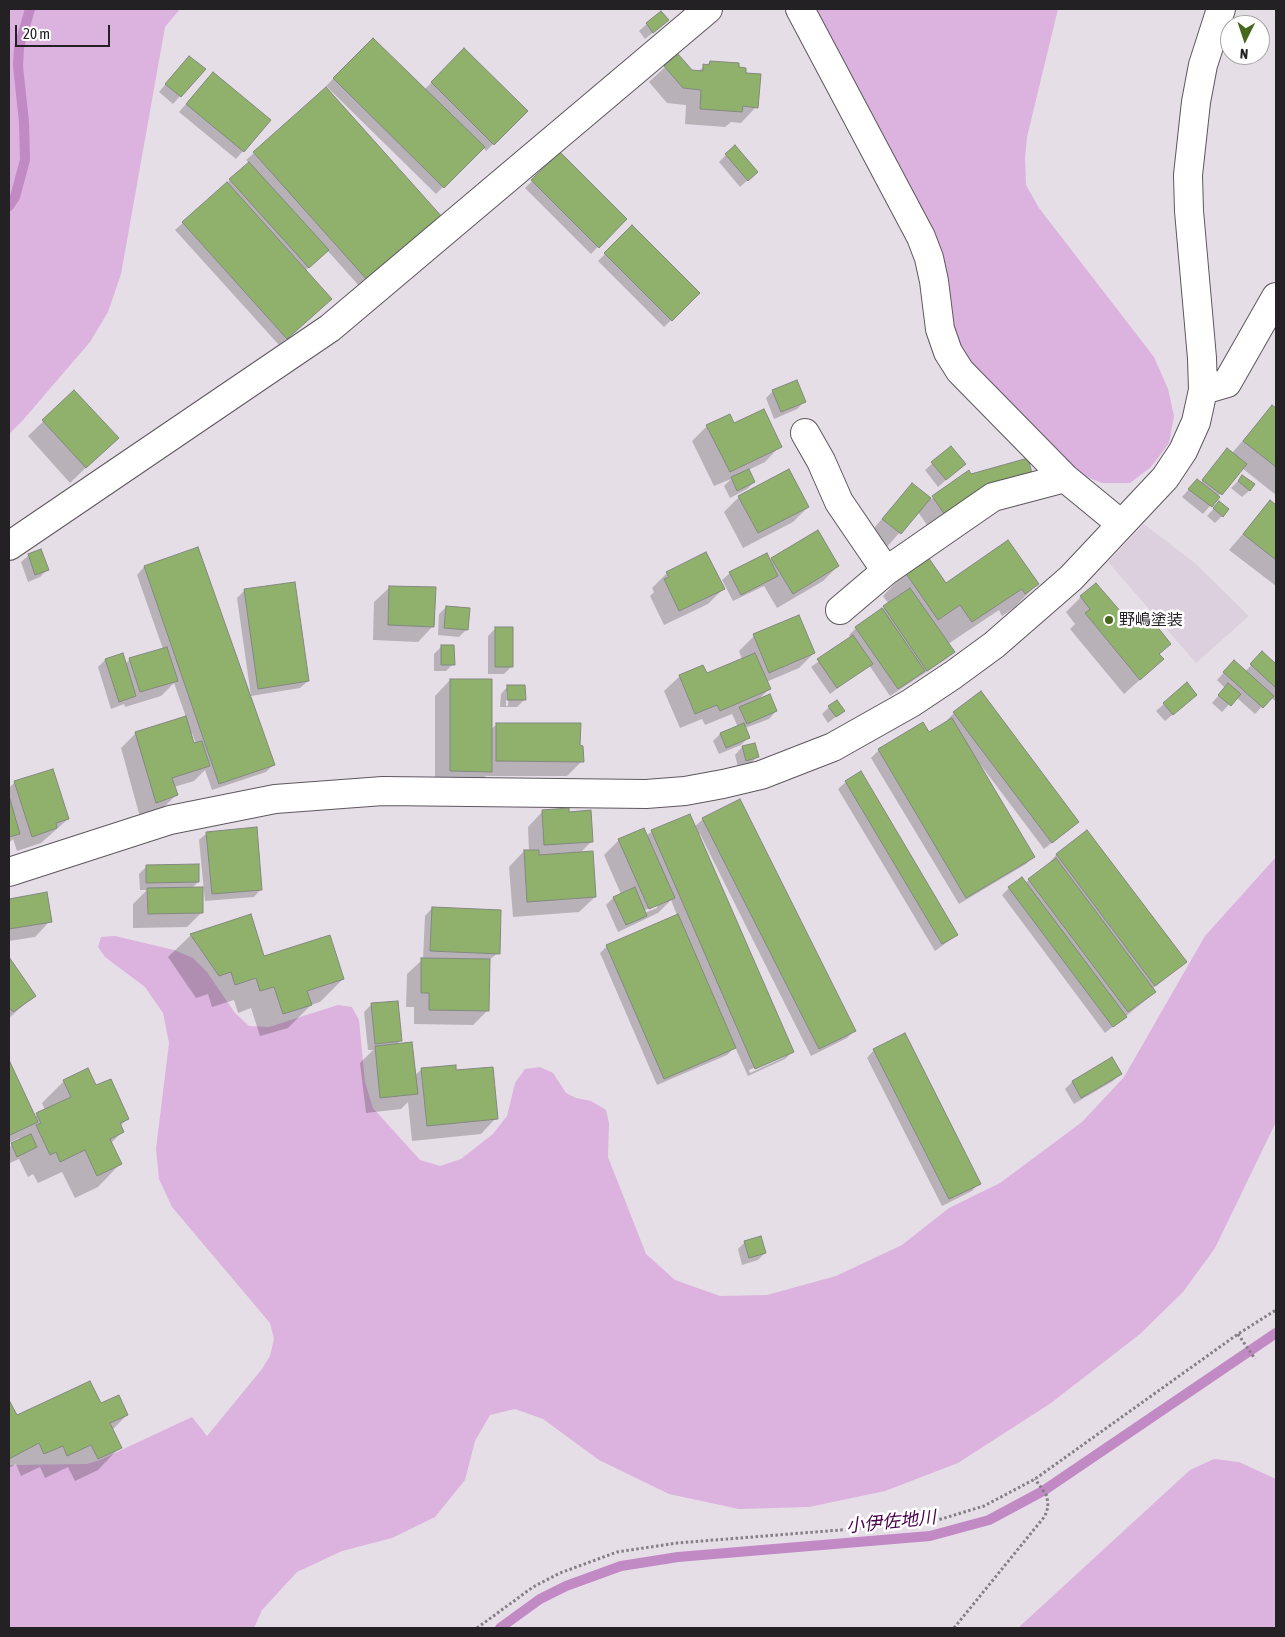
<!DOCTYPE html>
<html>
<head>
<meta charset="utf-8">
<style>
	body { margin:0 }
	#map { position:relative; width:1285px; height:1637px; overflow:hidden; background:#e6dee7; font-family:"Asap Condensed",sans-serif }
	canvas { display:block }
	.frame { position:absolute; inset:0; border:10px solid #242124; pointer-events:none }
	.north { position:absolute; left:1220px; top:15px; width:50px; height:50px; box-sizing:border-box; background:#fff; border:1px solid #a7a6a7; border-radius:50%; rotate:184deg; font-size:14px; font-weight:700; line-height:20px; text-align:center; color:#242124 }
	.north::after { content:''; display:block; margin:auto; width:18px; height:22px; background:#47671c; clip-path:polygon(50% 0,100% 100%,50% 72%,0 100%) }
	.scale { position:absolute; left:15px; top:25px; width:95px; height:22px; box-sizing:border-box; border:2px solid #242124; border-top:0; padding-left:6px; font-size:15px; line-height:18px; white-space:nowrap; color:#242124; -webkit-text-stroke:4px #fff; paint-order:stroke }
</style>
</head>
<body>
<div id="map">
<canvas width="1285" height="1637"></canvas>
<div class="frame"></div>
<div class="north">N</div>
<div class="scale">20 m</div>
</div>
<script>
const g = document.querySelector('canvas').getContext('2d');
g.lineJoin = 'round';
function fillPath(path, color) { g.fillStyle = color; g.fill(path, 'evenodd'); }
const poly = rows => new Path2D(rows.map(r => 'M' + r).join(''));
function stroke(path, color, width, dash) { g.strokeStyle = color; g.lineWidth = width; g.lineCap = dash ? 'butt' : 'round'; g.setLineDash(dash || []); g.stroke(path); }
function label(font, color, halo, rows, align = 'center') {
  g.font = font + ' "Asap Condensed","Noto Sans JP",sans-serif'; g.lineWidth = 5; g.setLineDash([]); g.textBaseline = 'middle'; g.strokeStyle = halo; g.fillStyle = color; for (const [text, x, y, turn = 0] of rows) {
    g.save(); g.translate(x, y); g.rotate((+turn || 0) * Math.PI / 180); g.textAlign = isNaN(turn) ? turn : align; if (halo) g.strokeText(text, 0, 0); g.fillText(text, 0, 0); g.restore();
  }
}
fillPath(poly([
	[1144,524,1196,564,1249,616,1196,663,1108,562]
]), '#ddd0de');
fillPath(poly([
	[9,9,180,9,165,27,121,274,108,312,90,342,23,420,9,434],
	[816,9,1058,9,1027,137,1025,158,1026,185,1039,208,1154,357,1168,389,1174,416,1169,443,1151,467,1130,483,1102,483,1072,471,968,366],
	[1276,857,1276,1122,1215,1248,1183,1292,1140,1334,1051,1403,958,1463,885,1491,809,1507,739,1509,669,1494,599,1460,543,1419,515,1409,490,1415,475,1441,465,1480,435,1517,392,1538,342,1551,297,1572,262,1610,254,1628,9,1628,9,1465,87,1464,100,1460,192,1417,207,1436,262,1369,270,1356,274,1339,270,1323,172,1207,159,1179,156,1149,169,1043,163,1013,145,987,105,957,98,947,101,937,115,936,174,950,193,958,207,972,235,1013,249,1026,269,1027,338,1005,352,1007,359,1020,365,1082,373,1108,420,1160,440,1166,461,1159,493,1134,507,1116,515,1083,525,1069,540,1067,553,1073,566,1093,576,1098,591,1101,606,1110,609,1123,608,1157,646,1254,675,1280,720,1296,767,1295,836,1276,902,1245,949,1208,1000,1183,1082,1122,1124,1077,1205,936],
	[1214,1459,1239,1462,1276,1479,1276,1628,1018,1628,1190,1470]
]), '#dcb2de');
fillPath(poly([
	[660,12,660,27,645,39,639,31],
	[373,39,424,90,464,50,527,111,486,151,483,147,436,194,326,86],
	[678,55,692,71,697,72,710,62,738,69,756,107,741,123,731,122,725,127,685,124,686,105,667,103,649,82],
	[182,64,204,69,173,104,159,92],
	[213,73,243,151,236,159,179,112],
	[325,89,441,217,361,288,327,250,305,271,323,307,279,345,175,230,249,163,246,160,254,153],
	[560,154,625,219,591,254,525,188],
	[726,155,749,179,740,187,719,162],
	[632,227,699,293,664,327,598,261],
	[773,391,804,402,797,409,774,419,766,398],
	[74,392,117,438,70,483,28,436],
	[1272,407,1276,410,1276,495,1242,468,1203,514,1182,497,1190,488,1200,483,1227,450,1232,453],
	[734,425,780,446,765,462,748,470,754,482,747,489,730,498,724,486,731,479,714,486,692,441,707,426],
	[950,448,964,464,938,487,925,470],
	[1027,460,932,532,918,512,885,549,868,535,912,484,931,499],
	[1243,476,1250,490,1242,497,1231,488],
	[739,497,808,507,793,522,743,548,724,512],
	[1270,502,1276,507,1276,586,1229,550],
	[1219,503,1222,516,1215,523,1207,516],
	[198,549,273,765,266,772,212,790,205,770,194,781,174,787,176,795,161,810,140,817,121,748,136,733,186,717,174,683,161,696,125,707,124,704,111,709,98,667,105,660,125,664,130,659,163,649,137,575,144,567],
	[192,733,196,744,193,745,190,734],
	[29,555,47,570,40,577,28,582,21,562],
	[772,559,838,566,823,581,777,608,764,586,733,601,722,580,730,573],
	[667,573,723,589,708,604,664,625,650,596,654,592,652,588],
	[905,573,946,584,1037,584,1015,607,1002,616,999,610,948,644,953,652,946,659,890,696,869,665,830,694,811,667,851,638,849,635,856,628,889,604,883,596],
	[390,587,433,626,418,642,373,640,374,602],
	[245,590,308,681,300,688,251,696,237,598],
	[1081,597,1134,629,1170,643,1159,655,1163,659,1124,694,1070,629,1075,624,1066,612],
	[446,607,467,629,459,637,438,635,439,614],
	[496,628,512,666,504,674,488,674,488,636],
	[754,636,814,653,799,668,766,682,769,689,758,700,776,711,769,719,745,728,749,737,741,745,719,754,713,741,720,734,738,727,732,714,705,725,702,719,680,728,664,691,680,676,706,675,742,659,739,651],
	[442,646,453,664,446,671,434,671,434,654],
	[1262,653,1276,665,1276,702,1271,697,1255,714,1236,697,1222,712,1212,703,1225,688,1217,680,1227,669,1245,672],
	[450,680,490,730,497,724,579,747,582,761,567,776,486,776,475,786,435,786,435,696],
	[1187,684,1188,702,1165,721,1156,711],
	[508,686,524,700,517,707,500,707,501,694],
	[506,692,509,692,508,706,506,706],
	[829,707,843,711,828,723,822,714],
	[954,713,1078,822,1044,849,980,764,978,765,1033,857,1026,864,959,904,871,758,879,750,923,724,928,733,948,722,947,720],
	[742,747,758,756,750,764,738,767,735,755],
	[15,782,68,819,41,843,17,851,13,839,9,843,9,788],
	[846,782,957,935,935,951,838,789],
	[543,811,568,813,592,841,579,854,595,897,579,912,513,917,509,867,524,851,529,851,528,827],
	[689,815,694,827,703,819,855,1030,847,1038,811,1056,700,834,698,835,792,1052,785,1059,748,1076,735,1047,727,1055,657,1085,600,953,607,946,677,915,671,900,658,913,618,932,606,905,613,898,621,894,604,855,619,840,646,836,651,832],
	[657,905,657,908,644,913,643,911],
	[785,1054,785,1057,750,1073,749,1070],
	[207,833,261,889,254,897,205,901,199,840],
	[1057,854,1185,962,1152,989,1154,991,1147,999,1105,1033,1002,895,1009,888,1025,883,1051,863,1050,862],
	[147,866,198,882,192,888,202,912,187,927,133,928,133,904,147,890,140,890,139,874],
	[46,894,50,921,35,937,9,941,9,900],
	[432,908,498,953,489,960,488,1010,473,1025,414,1024,414,1007,406,1007,407,974,423,959,425,916],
	[191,935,263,958,343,979,320,1002,311,1005,288,1028,260,1036,251,1008,238,1013,234,1000,212,1007,208,994,196,998,168,957],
	[9,959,34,996,9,1018],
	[371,1005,400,1041,396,1045,414,1076,422,1069,455,1072,496,1118,481,1134,412,1141,408,1102,401,1109,366,1113,360,1063,373,1050,368,1050,364,1012],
	[874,1050,979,1183,972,1191,942,1206,867,1058],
	[1111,1059,1120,1074,1113,1081,1074,1104,1065,1089,1072,1082],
	[9,1063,34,1117,45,1110,42,1103,64,1081,96,1087,128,1119,120,1126,123,1131,111,1143,120,1164,98,1187,75,1198,62,1172,38,1183,33,1174,28,1177,19,1159,10,1163,9,1147,20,1141,19,1138,9,1143],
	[745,1242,765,1253,758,1260,742,1265,738,1249],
	[9,1403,16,1416,100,1405,127,1415,112,1430,120,1447,98,1470,75,1481,68,1467,45,1478,40,1467,21,1476,16,1464,9,1468]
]), '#0003');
stroke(poly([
	[9,206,15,197,25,160,24,122,18,66,19,47,30,9],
	[500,1628,540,1599,566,1586,621,1566,678,1557,930,1536,989,1520,1043,1491,1276,1333]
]), '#c18ac4', 10);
const building = poly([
	[661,11,669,20,653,33,646,23,661,11],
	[373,38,485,147,444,188,333,78,373,38],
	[464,48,528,111,494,145,431,82,464,48],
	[678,54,692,70,703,71,703,64,709,65,710,61,739,63,739,67,746,68,746,73,761,74,758,108,743,106,742,112,700,109,701,90,683,88,664,66,678,54],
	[189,56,206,69,181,97,165,84,189,56],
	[213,72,271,120,244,152,186,104,213,72],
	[326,87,443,218,369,282,253,152,326,87],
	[735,145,758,172,748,181,725,154,735,145],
	[560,152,627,219,599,248,531,180,560,152],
	[249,162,329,250,309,268,229,179,249,162],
	[227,182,332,299,287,339,182,222,227,182],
	[632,225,700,293,672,321,604,253,632,225],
	[797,380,806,402,781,412,772,390,797,380],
	[74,390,119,438,86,468,42,420,74,390],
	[1272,405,1276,408,1276,467,1243,441,1272,405],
	[764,409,782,447,730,472,706,425,730,414,734,423,764,409],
	[951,446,966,464,946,480,931,462,951,446],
	[1227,448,1247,464,1222,495,1202,480,1227,448],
	[1028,458,1033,477,947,518,932,496,969,470,971,474,1028,458],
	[749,469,755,482,737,491,731,477,749,469],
	[789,469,809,507,758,533,738,496,789,469],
	[1242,475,1255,484,1250,491,1238,481,1242,475],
	[1197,479,1220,497,1212,507,1188,489,1197,479],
	[912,483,931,498,901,534,882,519,912,483],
	[1270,500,1276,505,1276,560,1243,534,1270,500],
	[1219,501,1229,509,1223,517,1213,508,1219,501],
	[818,530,839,566,793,594,771,558,818,530],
	[1008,540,1039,584,1025,594,1022,589,972,622,960,605,938,620,905,572,928,557,946,583,1008,540],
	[198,547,275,765,219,784,144,566,198,547],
	[41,549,49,570,35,575,28,554,41,549],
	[706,552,725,589,679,611,664,579,669,577,666,572,706,552],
	[767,553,778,576,741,595,729,572,767,553],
	[295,582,309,681,258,689,244,589,295,582],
	[1096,583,1134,627,1148,615,1171,644,1159,654,1164,659,1140,680,1085,613,1090,609,1080,596,1096,583],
	[389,586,436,587,434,627,388,625,389,586],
	[910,588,955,652,927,671,883,606,910,588],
	[446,606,470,608,468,630,444,628,446,606],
	[882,608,925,671,898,689,855,627,882,608],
	[799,615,815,653,769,673,753,634,799,615],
	[495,627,513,627,513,667,495,667,495,627],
	[853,635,873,664,837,688,817,659,853,635],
	[441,645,454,645,455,665,441,665,441,645],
	[167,647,178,681,140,692,129,658,167,647],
	[1262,651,1276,664,1276,688,1250,664,1262,651],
	[123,653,136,696,119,702,105,659,123,653],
	[755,653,771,689,720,711,717,705,695,714,679,675,703,665,707,673,755,653],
	[1234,660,1274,696,1263,708,1223,672,1234,660],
	[450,679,492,679,492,772,450,771,450,679],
	[1187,682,1197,695,1173,715,1163,703,1187,682],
	[1228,683,1241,694,1231,706,1218,695,1228,683],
	[507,685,525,685,526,700,507,700,507,685],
	[981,691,1079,822,1052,843,953,712,981,691],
	[770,694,777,711,747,724,739,707,770,694],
	[837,700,845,711,836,717,828,706,837,700],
	[186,716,194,743,202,741,210,766,172,778,178,795,156,803,135,732,186,716],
	[952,718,1035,857,966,898,878,749,923,722,929,732,952,718],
	[496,723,581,723,580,745,583,746,584,762,496,761,496,723],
	[744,723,750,738,726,748,720,733,744,723],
	[755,743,759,757,746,761,742,746,755,743],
	[53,769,69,819,56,823,57,828,32,837,14,781,53,769],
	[861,771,958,935,942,944,845,781,861,771],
	[9,796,20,834,9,837,9,796],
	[740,799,856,1031,819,1049,702,818,740,799],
	[569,808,569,812,591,810,593,842,544,845,542,810,569,808],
	[690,814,794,1052,755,1069,651,830,690,814],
	[257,827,262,890,212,894,206,832,257,827],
	[644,828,675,898,649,909,618,839,644,828],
	[1087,830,1187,962,1155,986,1056,854,1087,830],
	[524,850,539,850,539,855,593,851,596,897,527,902,524,850],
	[1056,858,1156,992,1128,1012,1028,879,1056,858],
	[199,864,199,882,146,883,146,865,199,864],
	[1022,877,1127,1017,1113,1027,1008,887,1022,877],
	[203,887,203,913,148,914,147,888,203,887],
	[635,887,647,916,626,925,613,897,635,887],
	[47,892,52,922,9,929,9,899,47,892],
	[432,907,501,910,500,954,430,951,432,907],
	[251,914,264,956,330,935,344,979,307,991,312,1005,283,1014,274,987,260,991,256,978,235,985,231,972,219,976,190,934,251,914],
	[678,914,736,1048,664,1079,606,945,678,914],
	[9,957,36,996,13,1012,9,1007,9,957],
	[421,958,490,959,489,1011,429,1010,429,993,421,993,421,958],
	[398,1001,402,1041,375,1044,371,1003,398,1001],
	[905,1033,981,1184,949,1199,873,1049,905,1033],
	[412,1042,418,1094,380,1098,375,1046,412,1042],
	[1112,1057,1122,1074,1081,1098,1072,1081,1112,1057],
	[9,1060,38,1122,10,1135,9,1132,9,1060],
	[456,1065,456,1070,493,1067,498,1119,427,1126,421,1068,456,1065],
	[88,1068,96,1085,111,1079,129,1119,120,1123,124,1132,110,1139,122,1164,97,1176,85,1150,60,1162,56,1152,50,1155,36,1125,41,1123,36,1113,71,1097,63,1080,88,1068],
	[31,1134,37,1147,17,1157,11,1143,31,1134],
	[761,1236,766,1253,749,1258,744,1241,761,1236],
	[90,1381,101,1403,119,1395,128,1415,110,1423,122,1448,98,1459,91,1445,67,1456,63,1446,44,1454,39,1443,9,1459,9,1400,17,1415,90,1381]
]);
fillPath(building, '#8fb16b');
stroke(building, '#83887f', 1);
const minor = poly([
	[800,9,921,237,929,258,934,281,940,329,948,352,960,371,1065,478,1121,524],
	[1203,390,1227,383,1276,297],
	[805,433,821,461,839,502,886,571],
	[9,546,330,328,708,9],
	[840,610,886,571,993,497,1065,478],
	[9,872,170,820,275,799,383,791,646,794,685,791,723,784,761,775,833,747,911,703,953,675,994,645,1071,578,1165,478,1183,451,1196,422,1203,390,1202,358,1189,211,1188,175,1196,102,1203,65,1221,9]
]);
stroke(minor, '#5e575e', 30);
stroke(poly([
	[1238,1334,1255,1359],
	[477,1628,533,1587,560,1573,617,1552,677,1543,928,1523,984,1506,1035,1479,1238,1334,1276,1310],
	[954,1628,1045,1516,1048,1507,1047,1496,1035,1479]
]), '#847f85', 3, [2.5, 2.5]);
stroke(minor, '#fff', 28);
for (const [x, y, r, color] of [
	[1109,620,5,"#47671c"]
]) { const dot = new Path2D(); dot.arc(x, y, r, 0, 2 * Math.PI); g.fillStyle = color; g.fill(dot); stroke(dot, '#fff', 2); }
label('16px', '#242124', '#fff', [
	["野嶋塗装",1119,620]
], 'left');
label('italic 18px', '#49024e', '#fff', [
	["小伊佐地川",891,1522,-6]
]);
</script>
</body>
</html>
